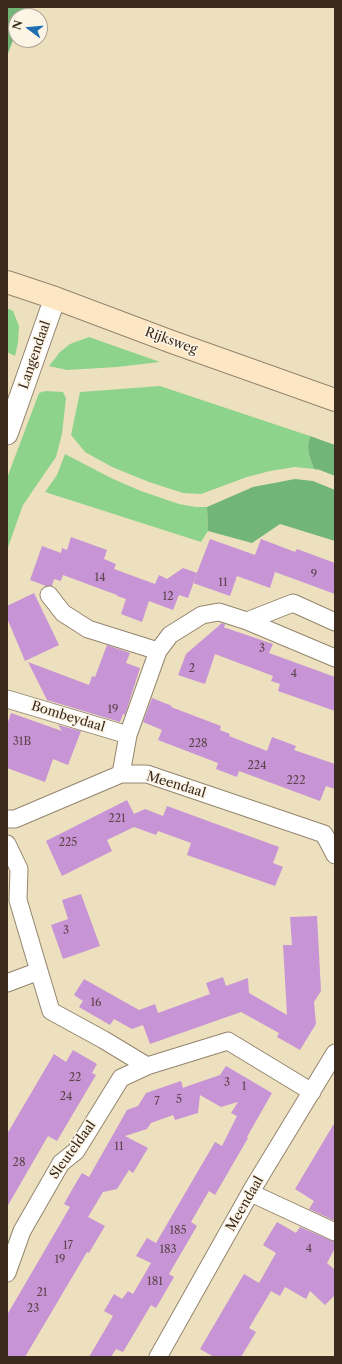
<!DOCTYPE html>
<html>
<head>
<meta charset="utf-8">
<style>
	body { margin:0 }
	#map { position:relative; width:342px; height:1364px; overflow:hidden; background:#ede0be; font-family:"Libre Caslon Text",serif }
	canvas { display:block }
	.frame { position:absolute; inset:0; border:8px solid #3b2a1e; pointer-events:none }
	.north { position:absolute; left:8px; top:8px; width:40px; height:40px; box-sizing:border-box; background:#fcf5e5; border:1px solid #afa495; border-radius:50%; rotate:286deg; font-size:11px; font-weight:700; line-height:16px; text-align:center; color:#3b2a1e }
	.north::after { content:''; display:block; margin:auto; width:14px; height:18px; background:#1f6fb2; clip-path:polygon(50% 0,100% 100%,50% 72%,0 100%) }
</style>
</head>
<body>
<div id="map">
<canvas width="342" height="1364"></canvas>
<div class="frame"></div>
<div class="north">N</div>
</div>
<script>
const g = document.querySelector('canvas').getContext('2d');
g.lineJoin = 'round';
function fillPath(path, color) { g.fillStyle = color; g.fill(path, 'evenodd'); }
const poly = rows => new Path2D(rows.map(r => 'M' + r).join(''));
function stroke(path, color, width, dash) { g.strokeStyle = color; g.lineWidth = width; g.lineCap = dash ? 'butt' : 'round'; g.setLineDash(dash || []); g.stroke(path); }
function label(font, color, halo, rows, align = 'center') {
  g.font = font + ' "Libre Caslon Text",serif'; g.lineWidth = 3; g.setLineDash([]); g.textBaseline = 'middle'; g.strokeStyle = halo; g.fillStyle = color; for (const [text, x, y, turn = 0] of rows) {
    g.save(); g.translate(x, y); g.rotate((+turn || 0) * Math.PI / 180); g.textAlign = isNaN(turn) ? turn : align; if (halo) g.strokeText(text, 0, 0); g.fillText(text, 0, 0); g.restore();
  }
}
fillPath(poly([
	[7,308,13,311,19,326,18,343,15,356,7,352],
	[89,337,160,362,117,367,67,370,49,366,60,352,70,344],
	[160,386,310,436,308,446,309,455,314,469,295,467,270,471,247,477,201,494,183,493,149,482,112,467,85,452,71,435,80,392],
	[45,391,63,392,66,398,62,434,56,457,23,505,7,550,7,478,39,393],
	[65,454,111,478,141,491,179,504,196,507,207,507,208,531,201,542,45,492,57,475]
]), '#8ed38c');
fillPath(poly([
	[7,7,26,7,22,16,16,16,16,32,7,56],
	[310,436,335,445,335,476,320,470,314,469,309,455,308,446],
	[295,479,313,481,335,490,335,541,280,524,252,543,208,531,207,507,253,487]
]), '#72b578');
fillPath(poly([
	[71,537,107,550,104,559,116,564,114,569,155,584,159,575,167,579,183,568,197,573,188,598,179,595,173,610,149,601,142,622,121,614,126,599,117,596,117,595,63,575,61,581,54,579,52,586,46,586,30,580,42,546,61,553,62,548,67,550],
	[210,539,255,555,261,539,295,552,297,549,335,563,335,594,275,572,270,588,237,576,230,596,193,583],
	[34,593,59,645,25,661,7,618,7,606],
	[222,623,225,624,224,628,226,628,273,644,269,653,335,677,335,711,278,691,280,684,271,681,273,676,215,654,205,684,178,675,186,654],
	[107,645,130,653,126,663,140,668,125,715,123,714,120,722,47,700,28,662,89,685,92,676,95,677],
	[152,698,172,706,171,707,221,726,220,730,230,734,229,736,267,751,272,737,296,746,294,750,335,764,335,789,326,786,320,801,239,771,237,777,216,769,218,763,158,740,162,730,143,722],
	[11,713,62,731,58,725,81,731,68,765,53,759,45,782,7,768,7,725],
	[127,800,134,814,145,809,163,816,167,806,279,847,273,863,283,867,275,886,187,855,191,843,158,831,156,835,134,827,107,840,112,851,62,876,46,841],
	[81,894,100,946,63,959,51,925,68,919,62,900],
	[317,916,321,991,314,1002,316,1024,300,1050,277,1037,279,1033,241,1012,150,1044,143,1025,132,1029,114,1019,110,1025,79,1007,83,1001,74,995,84,979,139,1010,155,1004,158,1013,210,994,206,983,223,977,226,986,248,978,249,993,287,1015,283,945,292,945,290,917],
	[73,1050,97,1064,92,1073,96,1075,57,1141,48,1136,7,1207,7,1134,54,1054,66,1062],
	[226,1066,272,1093,247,1137,248,1138,215,1195,209,1191,191,1222,197,1226,169,1274,174,1277,156,1308,151,1305,123,1352,116,1349,111,1357,89,1357,113,1316,104,1311,114,1294,122,1299,128,1291,133,1294,151,1263,136,1256,142,1246,147,1238,156,1243,215,1142,222,1146,237,1116,231,1113,238,1102,221,1107,200,1095,198,1113,175,1120,173,1115,151,1123,147,1129,125,1136,148,1148,133,1173,129,1170,117,1189,103,1192,88,1217,105,1226,89,1253,87,1252,25,1357,7,1357,7,1315,70,1207,64,1204,73,1188,82,1173,89,1177,127,1110,138,1106,146,1093,181,1081,183,1088,188,1086,220,1075],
	[335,1122,335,1221,309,1209,314,1201,295,1189],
	[277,1222,296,1233,300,1227,335,1242,335,1248,327,1263,335,1270,335,1295,325,1305,310,1291,306,1299,285,1287,280,1296,271,1291,249,1328,256,1332,241,1357,214,1357,200,1349,244,1274,259,1283,276,1253,263,1245]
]), '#c794d5');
const minor = poly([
	[49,595,63,613,88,629,158,651],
	[247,621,293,603,335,622],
	[7,699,128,735],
	[121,774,128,735,158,651,170,635,202,615,219,612,247,621,335,658],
	[7,819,15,819,121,774,147,774,324,834,335,855],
	[7,844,19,869,18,900,39,971,7,983],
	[39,971,51,1011,104,1040,147,1066],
	[251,1193,335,1232],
	[7,1273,22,1231,61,1163,76,1151,121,1078,147,1066,228,1041,312,1092],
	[158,1357,253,1188,335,1053]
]);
const tertiary = poly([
	[7,434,55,298]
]);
const secondary = poly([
	[7,282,55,298,172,342,335,400]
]);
stroke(minor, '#94856e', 19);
stroke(tertiary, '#94856e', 23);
stroke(secondary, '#94856e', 24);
stroke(minor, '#fff', 17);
stroke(tertiary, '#fff', 21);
stroke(secondary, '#fce6c4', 22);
label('11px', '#5e444c', null, [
	["9",314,575],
	["14",100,578],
	["11",223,583],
	["12",168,597],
	["3",262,649],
	["2",192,669],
	["4",294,674],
	["19",113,710],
	["31B",22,742],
	["228",198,744],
	["224",257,766],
	["222",296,781],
	["221",117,819],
	["225",68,843],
	["3",66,931],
	["16",96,1003],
	["22",75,1078],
	["3",227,1083],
	["1",244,1087],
	["24",66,1097],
	["5",179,1100],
	["7",157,1102],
	["11",119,1147],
	["28",19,1163],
	["185",178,1231],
	["17",68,1246],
	["4",309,1249],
	["183",168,1250],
	["19",60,1260],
	["181",155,1282],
	["21",42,1293],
	["23",33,1309]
]);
label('13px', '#3b2a1e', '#fcf5e5', [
	["Rijksweg",171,341,20],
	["Langendaal",35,355,-71],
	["Bombeydaal",68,717,17],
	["Meendaal",176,785,17],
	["Sleuteldaal",73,1150,-54],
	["Meendaal",245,1204,-60]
]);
</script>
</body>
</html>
